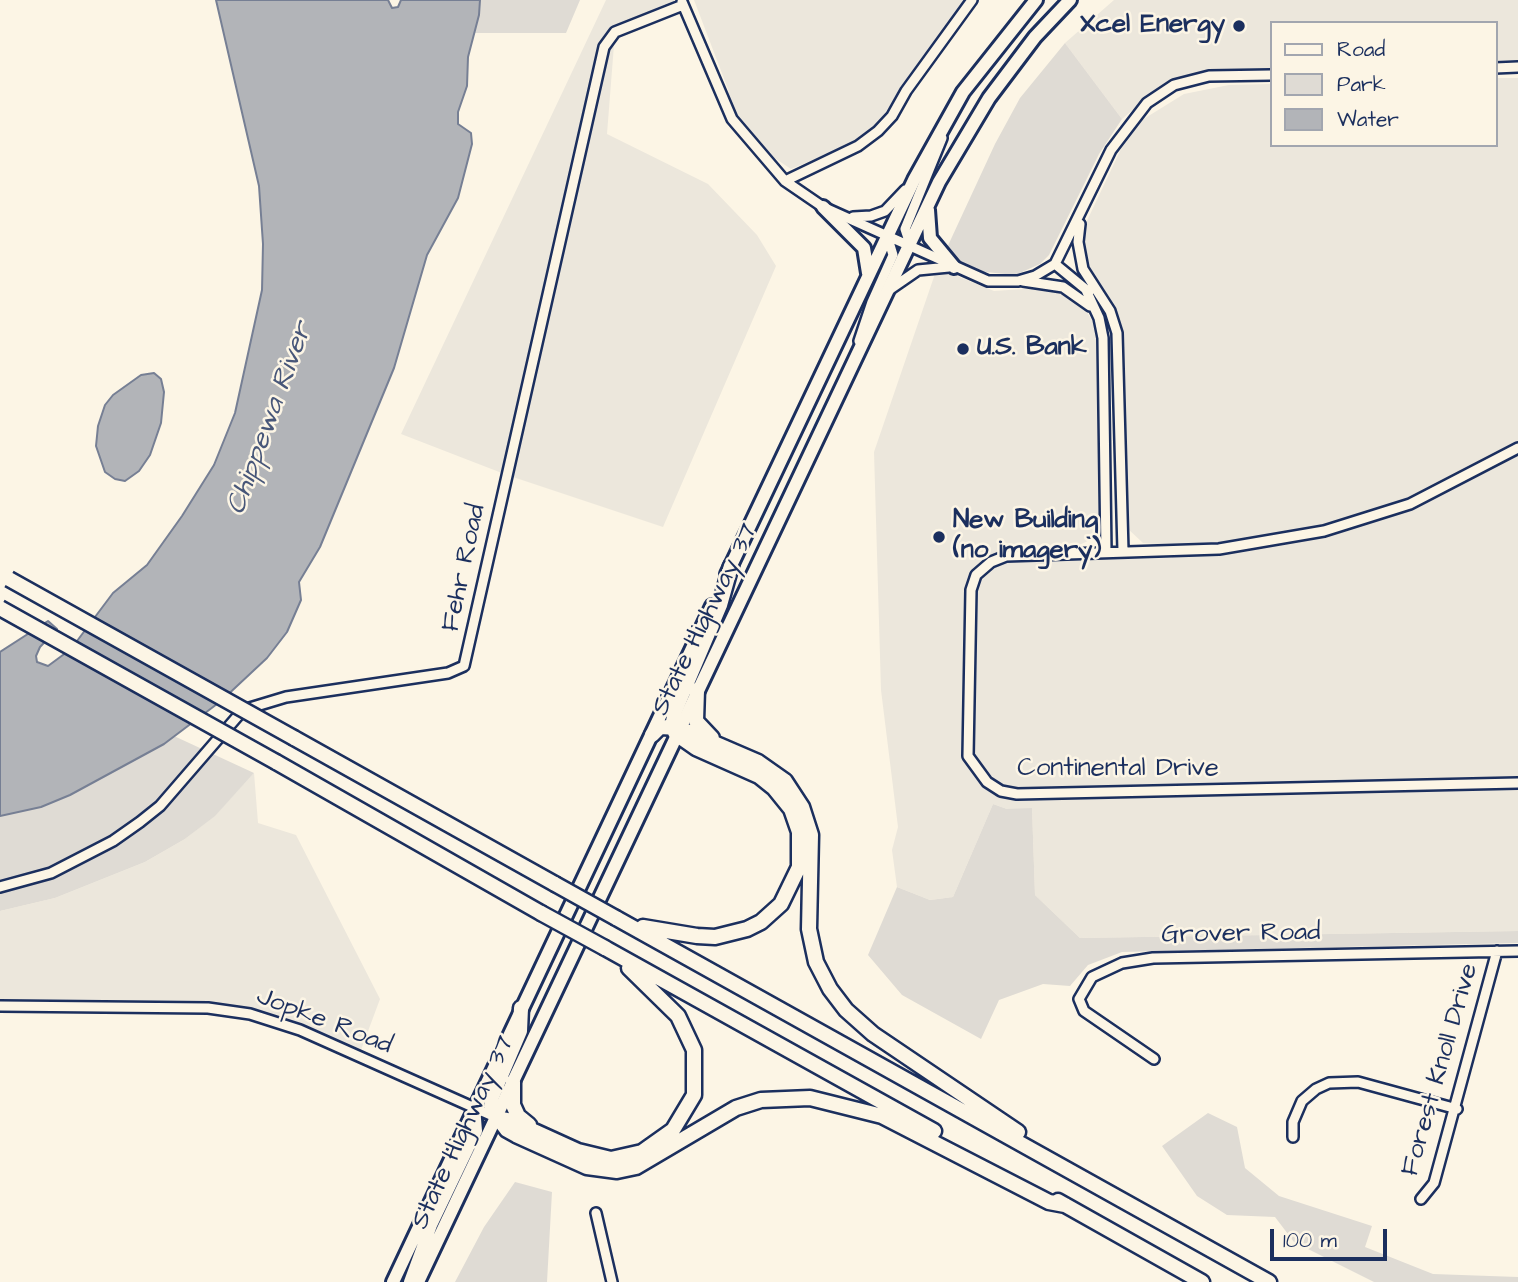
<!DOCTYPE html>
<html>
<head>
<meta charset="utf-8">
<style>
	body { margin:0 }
	#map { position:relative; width:1518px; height:1282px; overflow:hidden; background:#fcf5e5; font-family:"Architects Daughter",sans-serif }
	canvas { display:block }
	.legend { position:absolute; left:1270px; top:21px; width:228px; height:126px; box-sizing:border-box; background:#fcf5e5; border:2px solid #a2a6af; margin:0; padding:9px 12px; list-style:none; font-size:21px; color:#1b2f5e }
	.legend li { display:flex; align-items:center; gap:14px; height:35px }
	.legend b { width:35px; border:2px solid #a2a6af }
	.scale { position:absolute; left:1270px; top:1229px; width:117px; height:32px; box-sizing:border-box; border:4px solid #1b2f5e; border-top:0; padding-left:9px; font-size:21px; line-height:24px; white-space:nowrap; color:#1b2f5e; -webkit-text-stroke:5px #fcf5e5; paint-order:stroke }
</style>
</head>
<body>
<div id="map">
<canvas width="1518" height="1282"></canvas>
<ul class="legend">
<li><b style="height:9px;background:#fcf5e5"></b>Road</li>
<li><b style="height:19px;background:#dfdbd4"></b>Park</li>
<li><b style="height:19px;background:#b2b4b8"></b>Water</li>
</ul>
<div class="scale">100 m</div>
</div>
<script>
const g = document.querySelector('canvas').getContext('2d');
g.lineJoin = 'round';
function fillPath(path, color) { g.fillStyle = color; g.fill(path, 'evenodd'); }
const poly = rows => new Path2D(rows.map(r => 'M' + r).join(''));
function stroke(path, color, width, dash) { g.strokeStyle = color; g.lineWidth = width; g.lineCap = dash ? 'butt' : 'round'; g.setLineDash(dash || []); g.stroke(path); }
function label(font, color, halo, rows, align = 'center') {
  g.font = font + ' "Architects Daughter",sans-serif'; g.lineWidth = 5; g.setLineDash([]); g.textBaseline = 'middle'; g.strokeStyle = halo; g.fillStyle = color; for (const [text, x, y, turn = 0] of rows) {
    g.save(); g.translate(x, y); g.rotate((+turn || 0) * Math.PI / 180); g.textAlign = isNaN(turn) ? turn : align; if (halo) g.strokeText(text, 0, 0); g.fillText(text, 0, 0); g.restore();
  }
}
fillPath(poly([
	[606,0,691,0,615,32,607,134,708,184,757,235,776,266,663,527,507,475,401,434],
	[694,0,966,0,876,125,846,146,791,169,758,147,733,112,728,89],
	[1114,0,1518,0,1518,60,1495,61,1495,23,1271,23,1271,68,1211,70,1180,77,1155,91,1122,119,1065,43],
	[1495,78,1518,78,1518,931,1080,938,1035,895,1032,809,1007,809,993,804,953,897,930,900,897,887,892,850,898,827,881,690,874,452,937,268,994,291,1052,287,1070,294,1083,305,1098,331,1101,515,1099,529,1092,539,1075,547,1075,560,1172,558,1170,545,1143,543,1126,527,1123,332,1115,310,1085,268,1081,240,1084,227,1121,149,1142,120,1184,94,1229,85,1271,84,1271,145,1495,145],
	[254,773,258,823,296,835,380,999,361,1050,295,1021,240,1007,189,1003,0,1001,0,911,55,898,145,862,185,839,214,816]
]), '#ece7dc');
fillPath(poly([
	[480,0,580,0,566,33,473,33],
	[1065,43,1122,119,1099,154,1049,255,1040,264,1015,275,976,271,945,252,995,144,1020,98],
	[174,736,254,773,215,816,185,839,145,862,55,898,0,911,0,816,41,807,70,795],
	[993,804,1007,809,1032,808,1035,895,1080,938,1518,931,1518,943,1122,952,1088,965,1070,986,1043,984,999,1000,981,1039,902,995,868,955,897,887,930,900,953,897],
	[1208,1113,1237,1127,1245,1168,1279,1196,1372,1226,1365,1247,1433,1274,1518,1277,1518,1282,1374,1282,1294,1242,1275,1217,1227,1215,1197,1196,1162,1146],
	[515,1182,552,1192,547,1282,455,1282,484,1227]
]), '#dfdbd4');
const water = poly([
	[216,0,388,0,392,8,398,7,401,0,480,0,479,15,468,57,467,86,458,112,458,124,471,133,472,144,458,198,427,255,394,368,320,547,299,582,301,600,287,632,267,658,221,701,164,744,70,795,41,807,0,816,0,652,48,621,57,629,40,647,36,656,37,662,48,666,71,649,113,593,147,565,182,516,214,465,235,413,262,290,263,244,259,186,216,0],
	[154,373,161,379,164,392,161,423,150,455,139,471,125,481,115,479,105,472,96,446,98,426,105,405,113,395,141,375,154,373]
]);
fillPath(water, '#b2b4b8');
stroke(water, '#767f94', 2);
const minor = poly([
	[682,2,732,119,785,181,823,207,988,281,1018,281,1035,276,1055,264,1111,150,1147,103,1174,85,1209,76,1271,75],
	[1495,68,1518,67],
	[785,181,858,146,878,131,892,116,906,91,972,0],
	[853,217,871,216,885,211,905,190],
	[1080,224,1078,242,1083,269,1110,311,1117,333,1123,551],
	[910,244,905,229,942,138],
	[1055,264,1089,292],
	[1023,281,1063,287,1090,306],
	[889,290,918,270,949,267],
	[1086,290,1099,318,1103,338,1106,552],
	[859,341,872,302,893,255,887,235],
	[1518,448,1410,504,1324,531,1219,549,1006,556,991,562,976,575,971,590,968,756,987,782,1001,791,1017,794,1518,783],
	[0,887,51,873,113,841,140,822,160,806,243,710,286,697,448,673,464,666,604,47,615,32,683,5],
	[0,1006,208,1008,250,1014,300,1030,495,1117],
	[1154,1059,1084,1011,1079,999,1092,977,1122,963,1153,958,1518,951],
	[1293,1137,1293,1122,1302,1101,1316,1089,1329,1083,1358,1082,1457,1109],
	[1421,1199,1434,1183,1497,951],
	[596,1213,612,1282]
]);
const major = poly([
	[823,207,864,248,868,273],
	[928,210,930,238,954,267],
	[727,574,914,180,963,92,1036,0],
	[393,1282,712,606],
	[410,1282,431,1225,476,1131,474,1107],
	[418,1282,939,182,989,98,1035,37,1070,0]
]);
const highway = poly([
	[697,690,696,721,712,738],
	[652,735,660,727,679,728,758,762,785,781,802,807,811,835,809,929,816,962,830,989,846,1010,873,1034,1018,1132],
	[294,738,555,884],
	[276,762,541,913],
	[616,918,1269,1282],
	[643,927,697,936,715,937,747,929,761,922,781,904,799,867,799,832,791,809,774,788,759,776,696,748,676,734,672,727,675,711,720,605,731,566],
	[605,948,934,1131],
	[521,1008,520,1031,491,1099,492,1110,507,1130,516,1135,587,1167,617,1171,636,1167,736,1108,761,1100,810,1098,882,1116,1049,1202,1065,1205],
	[513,1082,513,1105,518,1116,529,1125],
	[496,1118,512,1121,578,1151,611,1159,642,1152,673,1130,694,1095,694,1050,678,1016,629,968],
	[1058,1201,1202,1282]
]);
stroke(minor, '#1b2f5e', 14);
stroke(major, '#1b2f5e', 18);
stroke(highway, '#1b2f5e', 19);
stroke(minor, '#fcf5e5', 9);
stroke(major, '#fcf5e5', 12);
stroke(highway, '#fcf5e5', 14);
const highwayBridge = poly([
	[9,579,294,738],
	[0,608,276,762],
	[555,884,616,918],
	[541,913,605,948]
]);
stroke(highwayBridge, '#1b2f5e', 19, []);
stroke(highwayBridge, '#fcf5e5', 14);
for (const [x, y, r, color] of [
	[1239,26,7,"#1b2f5e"],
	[963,349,7,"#1b2f5e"],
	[939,537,7,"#1b2f5e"]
]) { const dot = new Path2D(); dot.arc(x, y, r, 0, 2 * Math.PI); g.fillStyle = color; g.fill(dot); stroke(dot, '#fcf5e5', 2.5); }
label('bold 26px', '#1b2f5e', '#fcf5e5', [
	["Xcel Energy",1225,26,"right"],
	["U.S. Bank",977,349],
	["New Building",953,522],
	["(no imagery)",953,552]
], 'left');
label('26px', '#1b2f5e', '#fcf5e5', [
	["Fehr Road",465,568,-78],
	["State Highway 37",706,620,-64],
	["Continental Drive",1118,770],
	["Grover Road",1241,935,-1],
	["Jopke Road",324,1022,21],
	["Forest Knoll Drive",1441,1070,-74],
	["State Highway 37",464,1133,-65]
]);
label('italic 28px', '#485779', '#fcf5e5', [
	["Chippewa River",271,419,-70]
]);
</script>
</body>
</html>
